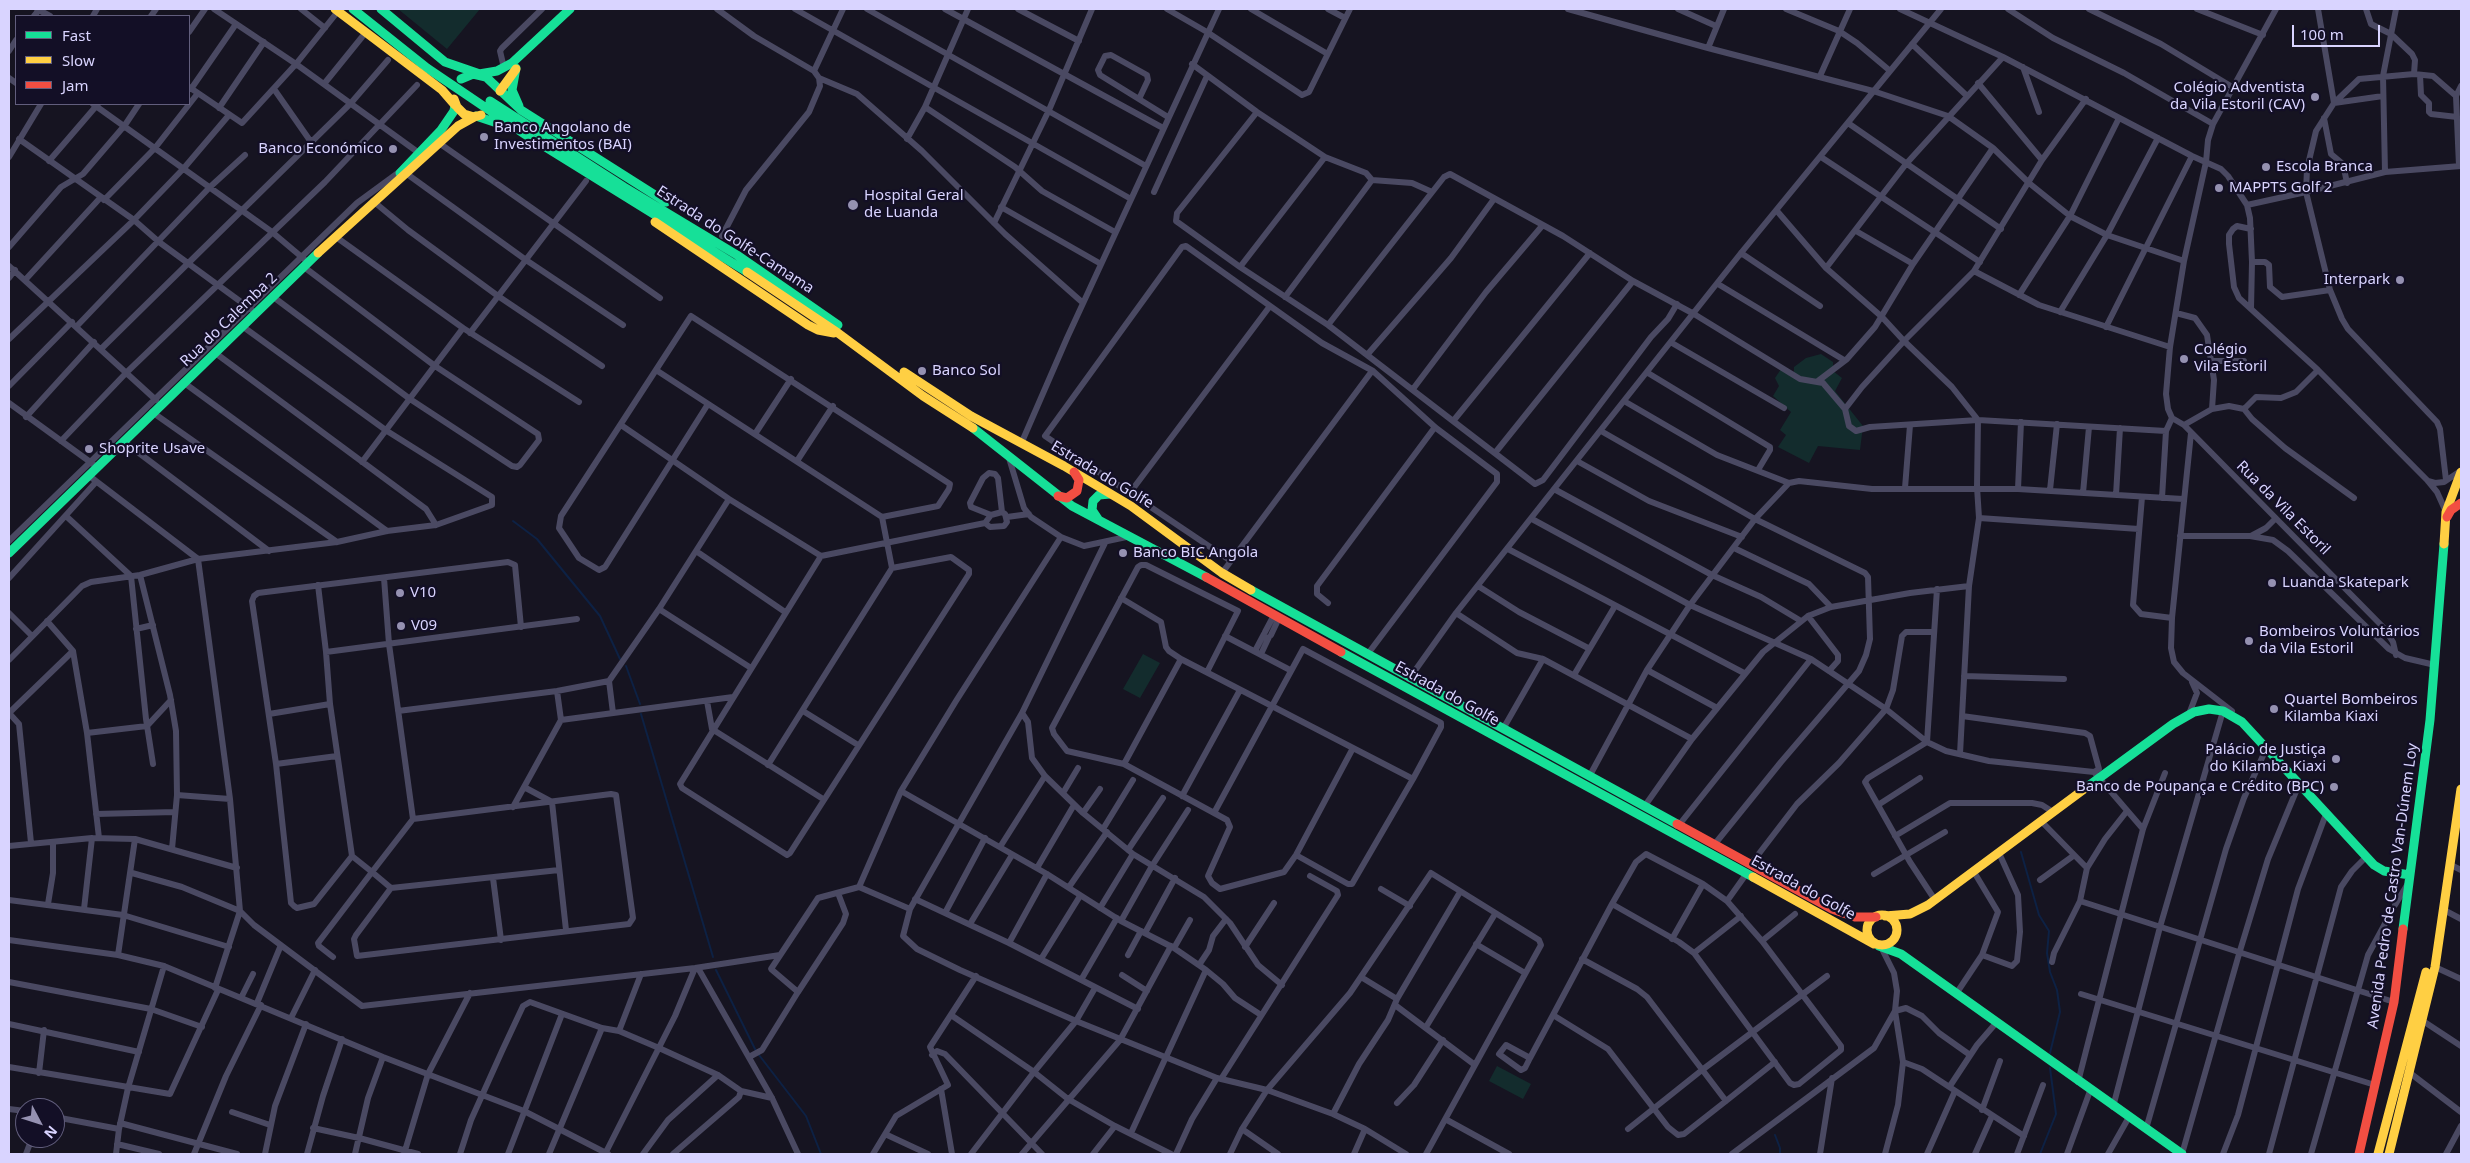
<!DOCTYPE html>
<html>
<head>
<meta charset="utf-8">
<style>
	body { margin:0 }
	#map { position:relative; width:2470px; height:1163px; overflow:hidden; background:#161421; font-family:"Noto Sans",sans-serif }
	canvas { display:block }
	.frame { position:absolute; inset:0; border:10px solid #d9d4ff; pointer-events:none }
	.legend { position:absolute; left:15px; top:15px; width:175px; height:90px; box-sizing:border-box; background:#130f26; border:1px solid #625e7d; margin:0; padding:6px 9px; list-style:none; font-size:15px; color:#d9d4ff }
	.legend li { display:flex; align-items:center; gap:10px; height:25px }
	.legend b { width:25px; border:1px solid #625e7d }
	.north { position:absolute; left:15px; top:1098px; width:50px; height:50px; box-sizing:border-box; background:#130f26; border:1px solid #625e7d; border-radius:50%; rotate:130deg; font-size:14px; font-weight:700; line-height:20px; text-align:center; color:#d9d4ff }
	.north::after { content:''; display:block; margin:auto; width:18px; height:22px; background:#9591b1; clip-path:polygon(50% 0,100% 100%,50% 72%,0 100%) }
	.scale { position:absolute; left:2292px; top:25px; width:88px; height:22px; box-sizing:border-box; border:2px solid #d9d4ff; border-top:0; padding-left:6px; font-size:15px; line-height:18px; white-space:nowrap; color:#d9d4ff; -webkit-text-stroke:4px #130f26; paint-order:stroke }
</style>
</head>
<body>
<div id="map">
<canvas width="2470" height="1163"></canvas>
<div class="frame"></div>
<ul class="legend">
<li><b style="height:6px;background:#16e098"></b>Fast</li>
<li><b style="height:6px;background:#ffcf43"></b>Slow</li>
<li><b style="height:6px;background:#f24e42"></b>Jam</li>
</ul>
<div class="north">N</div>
<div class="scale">100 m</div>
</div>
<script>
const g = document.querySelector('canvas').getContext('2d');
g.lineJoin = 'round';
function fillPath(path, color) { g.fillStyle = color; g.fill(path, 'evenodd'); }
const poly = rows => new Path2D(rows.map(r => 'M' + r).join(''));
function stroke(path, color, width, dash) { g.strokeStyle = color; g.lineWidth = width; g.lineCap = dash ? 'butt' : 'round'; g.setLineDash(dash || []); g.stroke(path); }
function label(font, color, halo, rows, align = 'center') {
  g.font = font + ' "Noto Sans",sans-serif'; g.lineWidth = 4.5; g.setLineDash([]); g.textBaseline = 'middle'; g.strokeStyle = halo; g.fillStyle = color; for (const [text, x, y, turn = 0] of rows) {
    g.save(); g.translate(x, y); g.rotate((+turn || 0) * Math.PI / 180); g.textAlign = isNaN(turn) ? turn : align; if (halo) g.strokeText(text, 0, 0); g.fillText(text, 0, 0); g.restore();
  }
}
fillPath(poly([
	[398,9,480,9,447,49],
	[1821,354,1833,362,1833,371,1842,378,1835,391,1863,426,1860,450,1818,446,1809,463,1778,447,1786,435,1780,430,1791,412,1773,396,1779,386,1775,378,1781,369,1794,372,1794,367,1806,358],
	[1143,654,1160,663,1140,698,1123,689],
	[1497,1066,1531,1084,1523,1099,1489,1081]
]), '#132c2d');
stroke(poly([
	[513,521,537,539,600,616,620,659],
	[626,666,640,704],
	[641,714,713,957],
	[2021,852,2039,915,2049,931,2047,953,2050,972,2057,990,2060,1012,2050,1053],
	[716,970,756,1051],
	[759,1055,806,1116,821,1154],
	[1775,1135,1780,1148,1780,1154],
	[2040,1154,2056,1114,2050,1068]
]), '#0d2144', 2);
stroke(poly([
	[37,9,50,16],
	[214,9,296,64,419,153],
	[301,9,325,28],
	[717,9,754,36,814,71,819,78,820,86,809,112,746,190,722,236],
	[795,9,1131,199],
	[867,9,1146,166],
	[945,9,1163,128],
	[1018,9,1079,41],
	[1167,9,1207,32,1302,95,1309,92,1350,9],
	[1251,9,1326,53],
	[1328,9,1345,18],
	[1568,9,1708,48,1873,91,1948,116,1993,148,2029,183,2070,216,2107,235,2184,261],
	[1678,9,1716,26],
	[1786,9,1839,31,1857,43,1889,70],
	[1900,9,2003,57,2192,156,2221,169,2228,176,2247,205,2250,218,2252,262,2251,309,2318,370,2428,481,2437,492,2446,512],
	[2008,9,2053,38,2124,73,2213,124],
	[2089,9,2161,44,2234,88],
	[2197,9,2263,35],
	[2276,9,2213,124,2208,140,2206,162,2184,261,2170,347,2166,394,2168,409,2172,418,2184,425,2384,628,2393,642,2396,655],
	[2318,9,2334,103,2383,96],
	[2366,9,2371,24,2391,34,2412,54,2415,60,2414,74],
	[34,16,39,10],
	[93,16,97,9],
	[151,16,156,9],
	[189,32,205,9],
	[1912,44,1966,95],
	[1708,48,1724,9],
	[9,51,16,40],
	[1192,64,1257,112,1325,157,1366,173,1372,180,1285,297],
	[2023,67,2039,112],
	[504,68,500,51,502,48,542,9],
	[814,71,843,9],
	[2420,75,2421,95,2429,103,2429,112,2431,114,2457,117],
	[1820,76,1850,9],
	[9,78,16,83],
	[819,78,857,94,922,151,1005,234,1083,303],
	[1978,83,2042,160],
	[324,84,362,37],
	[189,87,242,123,296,64,335,15],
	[191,89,236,24],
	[274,89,311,142],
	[1139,99,1148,80,1147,75,1111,55,1105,56,1098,70,1100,75,1168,117],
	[93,104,272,232,304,259],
	[925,107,1015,167,1042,191,1115,232],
	[219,108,264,42],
	[1257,112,1177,213,1176,221,1240,267,1328,325,1535,484,1543,480,1651,337,1668,319,1677,304],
	[2324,118,2331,154,2343,164,2347,183],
	[1848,123,2001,229],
	[19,139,134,220,159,242,252,310],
	[907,139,925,107,968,9],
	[439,143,660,298],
	[9,157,41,104],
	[1821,157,1980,262],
	[49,161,98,104],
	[2459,166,2456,96,2461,86],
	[2385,172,2383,76,2396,9],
	[407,174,526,260,623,325],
	[1372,180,1412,183,1432,192],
	[1154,192,1207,76],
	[104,200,155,148,198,93],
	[373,201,408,230,498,296,602,366],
	[2247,205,2306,192,2307,169,2316,131,2334,103,2359,79,2414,74,2433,76,2456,96],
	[1001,207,1101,264],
	[1777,211,1826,268,1882,317,1904,341,1952,387,1978,420,1977,487,1979,518,1969,586,1960,754],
	[994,223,1049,110,1092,9],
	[1856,231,1913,264],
	[336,237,463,328,579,402],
	[9,247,61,187,83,174,125,125,139,104],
	[1741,253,1820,306],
	[2252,262,2265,262,2269,265,2270,287,2282,297,2330,290],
	[9,266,156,400],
	[1240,267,1325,157],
	[1826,268,1906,164,2003,57],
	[1974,271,2039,305,2170,347],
	[9,278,15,270],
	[26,279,101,197],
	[1718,284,1844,360],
	[2019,295,2070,216,2119,118],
	[272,296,410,399,512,466,517,467,520,465,539,440,538,434,435,366,304,267],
	[2251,309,2239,298,2234,287,2229,244,2229,235,2233,229,2237,226,2251,229],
	[2060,312,2107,235,2158,138],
	[2176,313,2195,318,2207,335,2214,380,2212,409,2184,425],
	[1328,325,1444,177,1450,174,1563,236,1633,281,1694,314,1800,379,1823,383,1845,409,1849,426,1856,431,1870,427,1978,420,2166,431],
	[77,326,210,187,245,155],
	[2106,327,2192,156],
	[470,333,586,181],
	[9,339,134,220,184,168,229,115],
	[1672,343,1784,408],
	[101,349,351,103,388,60],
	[214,352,426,509,436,525],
	[1367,355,1451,258,1494,199],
	[2213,361,2244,361],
	[656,370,882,517,892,568],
	[1648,373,1770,447,1770,450,1758,470],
	[1818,381,1847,359,1875,327,1913,264,1993,148],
	[183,382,387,531],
	[9,386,72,322],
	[1413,389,1486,292,1542,226],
	[1624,401,1717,455,1789,483],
	[9,403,93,464],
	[708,404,605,567,599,570,579,558,559,528,561,516,691,316,950,484,949,489,938,506,882,517],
	[1845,409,1862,387,1904,341,1974,271,2042,160,2086,99],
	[2212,409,2229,406,2244,409,2252,419,2285,448,2354,498],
	[2244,409,2256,397,2281,398,2296,392,2318,370],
	[152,412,337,542],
	[26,417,94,342],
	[1454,420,1590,253],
	[621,425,729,499,821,556],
	[1601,431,1755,519,1865,573,1868,577,1870,639,1866,655,1859,671,1781,762,1714,845],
	[2191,433,2172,618,2171,648,2174,662,2183,673,2232,711],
	[755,434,791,379],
	[61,441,127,372,325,182,417,85],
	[123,441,269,551],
	[1021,444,1067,338,1219,9],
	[1495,453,1633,281],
	[1009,458,1024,508,1031,517,1061,537,1084,546,1131,536],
	[797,461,833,406],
	[1577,461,1649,501,1742,537],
	[362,462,463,328],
	[88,475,198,559],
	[2446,480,2440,429,2437,422,2348,329,2342,319,2330,290,2306,192,2385,172,2461,166],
	[2428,481,2435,483,2444,482,2459,472],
	[1905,488,1910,425],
	[1554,489,1712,575,1761,597,1801,621],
	[2018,489,2021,422],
	[2050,490,2057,424],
	[2083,493,2089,427],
	[1129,494,1270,306],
	[2116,495,2120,428],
	[2142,497,2133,605,2141,614,2172,618],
	[2162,498,2166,431,2172,418],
	[991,515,985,523,990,527,1004,526,1007,522,1005,514,1002,512,991,515,971,507,970,503,983,478,989,473,995,474,998,478,1002,512],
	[66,516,131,576,146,719,153,764],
	[1007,517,1029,514],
	[1979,518,2139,529],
	[1532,519,1690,605,1811,659,1886,709,1927,742,1946,751,1989,761,2094,772,2143,829],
	[2180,536,2250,536,2273,540,2288,551,2389,649,2405,658,2435,665],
	[2251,536,2266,528,2275,519],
	[9,541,357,203,402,170],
	[1105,543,1022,713,910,909,903,936,917,949,960,970,1076,1021,1217,1078,1267,1090,1333,1114,1365,1129,1406,1154],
	[1734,548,1809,584,1831,607],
	[1508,549,1744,673],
	[696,551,785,612],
	[198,559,230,799,240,911,254,925,362,1006,695,968,780,955],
	[1231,561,1045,436,1182,247,1186,246,1322,343,1373,371,1436,428,1497,474,1497,482,1367,655],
	[1222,573,1372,371],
	[140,575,170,695,176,731,177,795,172,849],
	[9,578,96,482],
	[384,578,389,644,413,819],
	[318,585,326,652,330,704,352,856,372,872,391,888,356,935,354,939,357,956,629,924,633,918,616,795,611,794,413,819,372,872,318,943,319,946,333,957],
	[1478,586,1519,612,1588,648],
	[1121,598,1161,622,1166,647,1169,651,1181,659,1413,779],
	[1328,603,1317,594,1317,586,1435,427],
	[659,609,751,668],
	[9,613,32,636],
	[1456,613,1517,653,1543,659,1692,739],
	[1808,616,1838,655,1838,661,1829,671],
	[47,621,73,651,87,733,99,838],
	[136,629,153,625],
	[1265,632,1274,615],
	[1271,635,1279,618],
	[1225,636,1290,670],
	[1255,651,1264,634],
	[326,652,577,619],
	[1261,654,1269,637],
	[9,660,82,586,91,582,140,575,198,559,337,542,387,531,436,525,492,505,492,497,387,431,242,326],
	[1647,670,1717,708],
	[1207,672,1238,611,1146,565,1141,565,1138,567,1052,728,1054,734,1067,751,1124,764,1227,820,1230,827,1208,876,1212,883,1220,889,1284,872,1296,855,1353,748],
	[1574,675,1615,606],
	[1964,676,2064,679],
	[1409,679,1456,613,1554,489,1741,253,1941,9],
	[609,681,613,713],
	[707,701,712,729,823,799],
	[398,711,557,691,609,681,659,609,729,499],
	[803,711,858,745],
	[9,713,19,724,31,843],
	[9,713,73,651],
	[1022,713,1028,722,1032,758,1045,776,1083,813,1133,854,1204,897,1230,923,1258,965,1282,985],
	[269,714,330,704],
	[2189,714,2197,693,2192,682],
	[1962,716,2085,733,2090,736,2099,769,2094,772],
	[561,720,733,697],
	[1503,729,1543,659],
	[87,733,147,726,171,700],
	[276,764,337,756],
	[1124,764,1181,659],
	[768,765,892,568,951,557,969,570,969,574,790,853,787,855,682,788,680,784,821,556,985,523],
	[1589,777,1647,670,1690,605,1755,519,1789,483,1799,481,1872,489,2018,489,2183,499],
	[524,787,552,802,566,930],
	[901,791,1047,874,1121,921,1174,948,1206,970,1131,1133],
	[1063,793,1078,768],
	[177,795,230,799],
	[1182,796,1240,690],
	[1878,805,1920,778],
	[513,807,561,720,557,691],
	[1644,807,1692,739,1763,652,1808,616,1831,607,1910,593,1969,586],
	[1083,813,1100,789],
	[1214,813,1303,649,1441,723,1441,727,1413,779,1352,884,1348,884,1296,855],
	[96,814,175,812],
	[2041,821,2087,868],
	[1679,825,1811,659],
	[1103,829,1133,780],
	[1895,836,1950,803,2032,803,2042,805,2053,812],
	[9,846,92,838,135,839,237,868],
	[1000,847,1045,776],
	[1128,850,1163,798],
	[352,856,314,904,297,908,294,906,291,903,276,764,252,601,254,596,258,593,508,562,515,565,521,627],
	[1751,864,1797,804,1839,763,1886,709,1893,690,1902,636,1906,632,1934,632],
	[2451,865,2461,870],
	[1037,868,1074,805],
	[132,873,182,887,240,911,215,988],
	[1874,874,1945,832],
	[493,878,501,940],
	[2040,880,2073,856],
	[859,887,901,791,956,701,1061,537],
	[1069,887,1107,832],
	[391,888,559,870],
	[1381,889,1410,906],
	[838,893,846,914,843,923,798,992,771,969,818,898,859,887,910,909],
	[915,899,1009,943,1138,1009],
	[9,900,123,915,229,947],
	[1935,900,1910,862,1865,782,1868,778,1927,742,1937,589],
	[1727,901,1747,873],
	[2080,901,2394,1002],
	[48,904,53,873,53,842],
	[2395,905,2407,885],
	[1100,908,1133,854],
	[84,909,92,838],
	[2444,910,2461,919],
	[945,913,985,838],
	[1121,921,1152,866,1188,810],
	[970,924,1012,855],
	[1145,933,1175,878],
	[1672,939,1703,884],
	[9,940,118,955,164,966,383,1057,524,1111,608,1154],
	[1762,941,1795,914],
	[1009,943,1047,874],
	[1476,944,1525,973],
	[1245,947,1274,903],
	[1174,948,1190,920],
	[1882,949,1894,973,1897,991,1895,1011,1903,1062,1898,1105,1885,1154],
	[1694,953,1741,916],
	[118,955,135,839],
	[1128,955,1141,931],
	[1982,955,2012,966,2017,961,2020,932,2018,895,1999,853],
	[1041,959,1080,896],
	[1582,959,1637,989,1647,997,1726,1101,1775,1062],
	[2052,962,2054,953,2080,901,2087,868,2105,839,2127,811],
	[1199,965,1209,950,1213,936,1226,919],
	[2435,967,2461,979],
	[698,968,772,1098,798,1154],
	[1206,970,1223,984,1235,998,1261,1015],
	[1122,975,1147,991],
	[1361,977,1397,999],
	[1081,980,1117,918],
	[9,982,151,1009,202,1027],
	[1956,994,1982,955,1998,912,1974,872],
	[2081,994,2375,1085],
	[241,998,253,974],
	[257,1003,281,945],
	[1395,1005,1475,1065],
	[951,1015,1034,1072,1068,1099,1115,1126,1171,1154],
	[1553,1015,1608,1049,1668,1127,1678,1135,1684,1134,1726,1101],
	[291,1018,315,970],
	[2423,1021,2461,1046],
	[9,1024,139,1052],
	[1426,1027,1495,914],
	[619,1031,641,974],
	[932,1055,937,1051,945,1054,1042,1154],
	[749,1057,762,1050,798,992],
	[1530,1058,1506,1045,1499,1054,1521,1070,1525,1068,1530,1058,1553,1015,1612,904,1636,862,1646,854,1703,884,1727,901,1762,941,1841,1046,1841,1050,1799,1084,1794,1085,1790,1083,1694,953,1679,942,1612,904],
	[1903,1062,1922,1069,2024,1136],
	[9,1067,170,1094,218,990],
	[39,1073,44,1030],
	[2410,1073,2461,1112],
	[1221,1079,1338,895,1337,891,1310,876],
	[2078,1082,2143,829,2165,773],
	[1950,1086,1977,1045,1996,1023],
	[941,1089,952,1154],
	[1397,1103,1414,1085,1443,1040],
	[2113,1107,2160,927,2223,711],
	[9,1109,25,1111],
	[1982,1110,2000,1061],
	[232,1112,270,1125],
	[1333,1114,1359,1064,1388,1020,1397,999,1460,892],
	[55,1117,119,1129],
	[1447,1120,1509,1154],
	[120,1123,237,1154],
	[313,1128,359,1138,418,1154],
	[1242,1129,1278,1154],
	[1628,1129,1702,1070,1827,976],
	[2146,1129,2226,849,2244,798,2266,749],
	[885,1134,928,1154],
	[117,1144,159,1154],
	[26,1154,32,1138],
	[116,1154,119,1129,128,1088,164,966],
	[194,1154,226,1076,261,1005],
	[265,1154,275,1106,306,1024],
	[307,1154,323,1096,342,1039],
	[355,1154,368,1098,383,1057],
	[404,1154,428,1074,470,993],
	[460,1154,471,1120,502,1051,523,1006,530,1002,602,1028,619,1031,659,1048,718,1075,741,1091,772,1098],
	[508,1154,562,1014],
	[549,1154,602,1028],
	[605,1154,675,1016,695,968],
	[643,1154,668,1120,718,1075],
	[673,1154,739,1097,741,1091],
	[873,1154,896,1116,948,1085,930,1047,976,976],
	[971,1154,1034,1072,1076,1021,1095,988],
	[1022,1154,1120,1040,1171,946],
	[1093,1154,1115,1126],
	[1176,1154,1192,1119,1217,1078],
	[1230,1154,1242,1129,1267,1090,1350,993,1431,873,1539,940,1541,945,1426,1154],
	[1354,1154,1365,1129],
	[1732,1154,1874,1048,1895,1011,1906,1008,1922,1016,1939,1033,1970,1055],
	[1820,1154,1832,1078],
	[1927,1154,1955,1091],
	[1975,1154,1992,1116],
	[2017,1154,2043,1085],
	[2067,1154,2090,1091],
	[2108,1154,2129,1117],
	[2182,1154,2239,954,2268,859,2299,784],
	[2223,1154,2238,1115,2298,889,2326,814],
	[2269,1154,2341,887,2352,871,2365,858],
	[2311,1154,2368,955,2393,909],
	[2446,1154,2461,1126]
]), '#4a4962', 6);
stroke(poly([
	[353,9,427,68,526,135,747,272],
	[381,9,445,62,477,73],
	[516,68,512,90,519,106],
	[479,74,497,71,512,63,570,9],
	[461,79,473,74,486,77,521,110,666,202],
	[490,101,624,187,737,255,838,325],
	[476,116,500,124],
	[400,173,441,130,454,111,455,105],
	[973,428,1072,506,1206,577],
	[1098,519,1092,510,1093,501,1099,495,1110,494],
	[9,553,318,253],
	[1251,590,1677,824],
	[1341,652,1753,877],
	[2087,787,2173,724,2194,712,2209,709,2223,711,2242,722,2374,865,2384,871,2410,875],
	[2403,929,2430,720,2444,544],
	[1879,946,1901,954,2182,1154]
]), '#16e098', 9);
stroke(poly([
	[335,9,442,90,455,105],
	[500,91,516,69],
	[454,99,457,107,464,114,474,117,481,115],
	[655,222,808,325,818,330,834,333],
	[318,253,458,126,476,116],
	[747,272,838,333,923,396,973,428],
	[904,372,971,416,1064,466,1131,506,1222,573,1251,590],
	[2444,544,2446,512,2461,472],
	[1753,877,1874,944],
	'1867 930a15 15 0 1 1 30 0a15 15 0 1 1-30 0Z',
	[1885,916,1910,914,1928,905,2087,787],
	[2378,1154,2426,972],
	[2389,1154,2435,967,2461,789]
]), '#ffcf43', 9);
stroke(poly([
	[1058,496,1067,498,1077,491,1079,480,1074,472],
	[2447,517,2451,510,2461,503],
	[1206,577,1341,652],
	[1677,824,1832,909,1855,917,1876,917],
	[2359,1154,2394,1002,2403,929]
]), '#f24e42', 9);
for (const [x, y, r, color] of [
	[2315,97,5,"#9591b1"],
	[484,137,5,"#9591b1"],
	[393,149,5,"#9591b1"],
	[2266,167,5,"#9591b1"],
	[2219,188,5,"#9591b1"],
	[853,205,6,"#9591b1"],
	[2400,280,5,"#9591b1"],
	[2184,359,5,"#9591b1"],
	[922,371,5,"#9591b1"],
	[89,449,5,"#9591b1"],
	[1123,553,5,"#9591b1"],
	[2272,583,5,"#9591b1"],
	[400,593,5,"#9591b1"],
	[401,626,5,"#9591b1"],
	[2249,641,5,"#9591b1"],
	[2274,709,5,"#9591b1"],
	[2336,759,5,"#9591b1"],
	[2334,787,5,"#9591b1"]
]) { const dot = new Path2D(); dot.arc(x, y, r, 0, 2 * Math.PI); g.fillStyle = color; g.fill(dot); stroke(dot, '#130f26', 2); }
label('15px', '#d9d4ff', '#130f26', [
	["Colégio Adventista",2305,88,"right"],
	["da Vila Estoril (CAV)",2305,105,"right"],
	["Banco Angolano de",494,128],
	["Investimentos (BAI)",494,145],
	["Banco Económico",383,149,"right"],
	["Escola Branca",2276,167],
	["MAPPTS Golf 2",2229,188],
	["Hospital Geral",864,196],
	["de Luanda",864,213],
	["Interpark",2390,280,"right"],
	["Colégio",2194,350],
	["Vila Estoril",2194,367],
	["Banco Sol",932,371],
	["Shoprite Usave",99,449],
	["Banco BIC Angola",1133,553],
	["Luanda Skatepark",2282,583],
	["V10",410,593],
	["V09",411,626],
	["Bombeiros Voluntários",2259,632],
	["da Vila Estoril",2259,649],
	["Quartel Bombeiros",2284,700],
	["Kilamba Kiaxi",2284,717],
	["Palácio de Justiça",2326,750,"right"],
	["do Kilamba Kiaxi",2326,767,"right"],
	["Banco de Poupança e Crédito (BPC)",2324,787,"right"]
], 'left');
label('15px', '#d9d4ff', '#130f26', [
	["Estrada do Golfe-Camama",735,240,33],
	["Rua do Calemba 2",229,320,-44],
	["Estrada do Golfe",1102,475,31],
	["Rua da Vila Estoril",2283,508,45],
	["Estrada do Golfe",1447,694,29],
	["Avenida Pedro de Castro Van-Dúnem Loy",2393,886,-82],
	["Estrada do Golfe",1803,888,29]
]);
</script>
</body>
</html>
